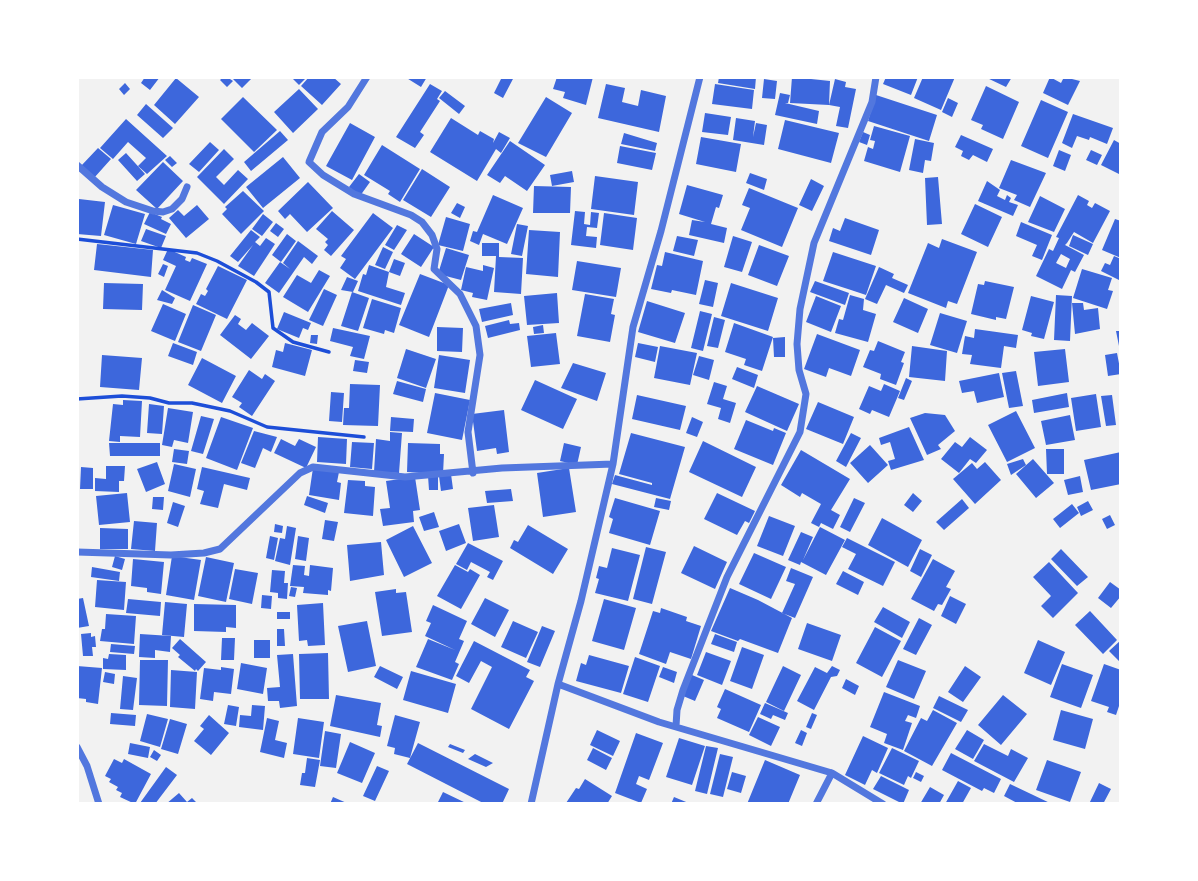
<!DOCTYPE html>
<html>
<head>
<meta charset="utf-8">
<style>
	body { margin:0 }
	#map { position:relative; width:1198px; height:881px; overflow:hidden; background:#f2f2f2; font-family:"Golos Text",sans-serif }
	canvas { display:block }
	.frame { position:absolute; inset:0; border:79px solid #fff; pointer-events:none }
</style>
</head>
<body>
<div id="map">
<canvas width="1198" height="881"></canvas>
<div class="frame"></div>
</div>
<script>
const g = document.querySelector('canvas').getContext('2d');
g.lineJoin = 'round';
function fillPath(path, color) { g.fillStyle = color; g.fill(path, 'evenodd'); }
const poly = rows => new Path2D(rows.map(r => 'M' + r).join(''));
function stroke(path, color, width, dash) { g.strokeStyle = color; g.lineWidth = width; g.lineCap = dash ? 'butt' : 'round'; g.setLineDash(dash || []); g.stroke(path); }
fillPath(poly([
	[145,77,160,77,150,90,141,83],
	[223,77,232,77,230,79,233,81,227,87,220,80],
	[236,77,253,77,242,88,233,79],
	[291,77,307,77,299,85],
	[309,77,333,77,341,84,322,105,301,86],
	[405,77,427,77,421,87],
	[502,77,514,77,503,98,494,93],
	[557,77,593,77,586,105,563,98,565,92,553,89],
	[719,77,756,77,755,89,718,83],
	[792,77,830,81,829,105,790,103],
	[886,77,918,77,911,95,883,84],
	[923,77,955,77,941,110,914,98],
	[985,77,1012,77,1006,87],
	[1050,77,1061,83,1064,77,1080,81,1068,105,1043,93],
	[176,78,199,97,175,124,154,105],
	[764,79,777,81,775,99,762,98],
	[835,79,846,82,845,87,856,89,848,128,836,126,840,107,829,105],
	[125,83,130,89,124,95,119,89],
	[430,84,442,91,437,99,440,101,420,132,424,135,415,148,396,137],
	[606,84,625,88,622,102,638,106,641,90,666,96,659,132,598,118],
	[715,84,754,90,752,109,712,104],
	[986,86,1019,102,1003,139,981,129,983,125,971,120],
	[299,89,318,109,293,133,274,112],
	[445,91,465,106,459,114,439,98],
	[780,93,790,95,788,103,785,103,819,111,817,124,775,115],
	[876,95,937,115,929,141,868,121],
	[243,97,277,130,254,152,221,119],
	[546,97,572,113,546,157,518,143],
	[948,98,958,103,952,117,942,112],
	[1041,100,1068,112,1048,158,1021,146],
	[146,104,173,128,163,138,137,115],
	[705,113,731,117,728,135,702,132],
	[1073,114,1113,128,1107,144,1090,137,1089,140,1077,136,1072,148,1062,143],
	[451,118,478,135,480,131,494,139,493,143,499,132,510,138,501,153,496,149,477,181,430,152],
	[736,118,755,121,753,137,756,123,767,125,764,145,733,140],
	[126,119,167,156,147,174,138,166,146,158,128,142,113,159,100,148],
	[785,120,839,133,831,163,778,149],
	[350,123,375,137,352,180,326,166],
	[874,126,910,136,900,172,864,161,868,147,873,149,875,141,870,140],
	[280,131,288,140,251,171,244,162],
	[863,132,870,135,867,145,859,142],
	[624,133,657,143,655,151,621,144],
	[961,135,993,149,987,162,973,155,969,160,961,156,963,151,955,147],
	[701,137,741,144,736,172,696,164],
	[915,139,934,143,931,161,925,160,923,173,909,170],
	[1114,140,1121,144,1121,175,1101,165],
	[510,141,545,165,527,191,505,176,500,183,487,175],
	[210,142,219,150,199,172,189,164],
	[382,145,420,169,400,202,388,194,390,191,364,175],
	[620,146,656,153,652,170,617,163],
	[98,148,111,159,94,178,81,166],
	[224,149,234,159,216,177,224,185,238,170,248,179,224,204,197,177],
	[1059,150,1071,155,1065,171,1053,166],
	[1091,150,1102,155,1097,165,1086,160],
	[126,153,145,174,137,181,118,160],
	[170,156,177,163,172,167,165,160],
	[283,157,300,178,263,208,246,187],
	[1011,160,1046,173,1030,207,1014,200,1017,195,999,188],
	[163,162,183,181,157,209,136,190],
	[422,169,450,187,431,217,403,200],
	[572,171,574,182,552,186,550,175],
	[750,173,767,179,764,190,746,183],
	[359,174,370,182,360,196,349,187],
	[595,176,638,182,634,215,591,209],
	[938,177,942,224,927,225,925,178],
	[811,179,824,186,812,211,799,205],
	[987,181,1000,190,997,196,1005,200,1007,195,1011,198,1009,202,1018,205,1013,216,978,201],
	[308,182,333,208,307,232,290,214,285,219,278,211],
	[687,185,723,195,719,208,716,207,711,224,727,228,724,243,689,235,692,220,705,222,679,214],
	[534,186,571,187,570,213,533,213],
	[749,188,798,208,782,247,741,230,750,208,742,205],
	[243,191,264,211,241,234,222,214,227,209,225,207],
	[493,195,523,208,507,244,483,234,479,245,470,241,473,231,477,232],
	[1078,195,1089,201,1087,205,1092,208,1095,203,1110,211,1093,243,1074,232,1067,243,1065,245,1084,255,1075,272,1071,270,1062,289,1036,276,1049,249,1053,251,1059,238,1056,237],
	[1061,254,1070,259,1066,268,1056,263],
	[1040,196,1065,209,1054,232,1028,222],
	[79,199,105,202,101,236,77,234],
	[457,203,465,207,460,218,451,213],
	[975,204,1002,217,988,247,961,234],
	[113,205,145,214,136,244,104,235],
	[197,205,209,219,186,238,169,218,178,210,184,216],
	[332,211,354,230,331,256,324,250,328,245,325,242,328,239,316,229],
	[575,211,585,212,584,224,590,225,591,212,599,213,597,228,587,227,586,236,597,237,596,248,571,245],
	[150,212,162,217,161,219,171,224,166,234,144,224],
	[373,213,393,228,355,279,340,268,346,259,341,256],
	[604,213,637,218,633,250,600,245],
	[263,214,273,222,262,236,252,229],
	[446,217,470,224,463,251,438,245],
	[845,218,879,230,871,255,829,241,833,228,840,231],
	[1115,219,1121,221,1121,258,1102,250],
	[1021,222,1052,235,1042,260,1032,256,1037,245,1016,236],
	[276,223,284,229,278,237,270,231],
	[517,224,528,226,522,256,511,254],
	[397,225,407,230,394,250,385,245],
	[146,229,166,236,161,248,141,241],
	[251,230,260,237,255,242,260,246,266,238,275,244,254,276,238,266,253,245,238,262,230,256],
	[529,230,560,232,558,277,526,274],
	[287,234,296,241,281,262,272,255],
	[414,234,434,247,421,267,401,254],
	[1073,235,1093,244,1088,255,1069,246],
	[677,236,698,240,694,256,673,251],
	[733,236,752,242,742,272,724,267],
	[942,239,977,252,957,304,948,301,946,308,908,293,928,243,939,248],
	[298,241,318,256,312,264,304,257,279,293,265,283,280,262,290,269,283,263],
	[482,243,499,243,499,257,523,258,521,294,494,292,496,256,482,256],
	[97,244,153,250,151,277,94,270],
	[759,245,789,256,777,286,748,275],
	[383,247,393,252,385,269,375,265],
	[446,248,469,255,461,280,438,274],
	[168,249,186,257,185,260,190,262,192,258,207,264,190,301,165,290,176,266,163,260],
	[665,252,703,261,696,295,672,290,671,293,651,289,657,265,662,266],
	[833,252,876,266,866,295,851,290,852,289,851,290,823,281],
	[1114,256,1121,259,1121,281,1101,271,1105,263,1110,265],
	[394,259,405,263,400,276,389,272],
	[577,261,621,268,616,297,572,290],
	[163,264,168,266,164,277,158,274],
	[369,265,389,272,386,287,405,293,401,305,358,291,363,274,366,275],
	[483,265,494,268,487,300,472,297,473,293,461,290,466,267,483,271],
	[218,266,247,280,227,319,196,304,201,294,205,296,208,291,206,289],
	[879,267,894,274,892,278,908,285,904,293,886,285,877,304,865,299],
	[1082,269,1112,278,1108,290,1113,291,1107,309,1073,298],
	[319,270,330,276,308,312,283,297,297,275,311,283],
	[420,274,449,285,429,337,399,325],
	[347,277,358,281,353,292,341,290],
	[705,280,718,283,713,307,699,304],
	[815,281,849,293,845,305,810,292],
	[985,281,1014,287,1006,319,996,317,996,320,971,314,978,284,984,285],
	[104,283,143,284,142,310,103,309],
	[731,283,778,298,768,331,721,316],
	[324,289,337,295,323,326,309,320],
	[162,290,175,298,172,304,157,300],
	[352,292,369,298,358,331,341,326],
	[557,293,559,323,527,325,524,296],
	[585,294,614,299,611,314,615,315,610,342,577,336],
	[850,295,864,299,863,310,876,314,868,342,835,333,839,319,843,320],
	[1056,295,1072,296,1070,341,1054,340],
	[816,296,841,306,831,332,806,322],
	[1031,296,1054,302,1044,339,1031,336,1032,333,1022,330],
	[904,298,928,309,918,333,893,322],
	[372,299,401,308,394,333,385,330,384,334,363,328],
	[647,301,685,313,675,343,638,332],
	[511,303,513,315,482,322,479,309],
	[1072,303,1083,303,1084,310,1098,308,1100,329,1075,334],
	[163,304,186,314,175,341,151,331],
	[193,305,216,315,201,351,178,342],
	[700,311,712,314,703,351,691,348],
	[284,312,311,323,308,330,303,328,299,338,277,329],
	[940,313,967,321,957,353,930,345],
	[235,315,241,319,238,324,246,330,252,323,269,336,251,359,220,335],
	[714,317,725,320,718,348,707,346],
	[509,320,510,324,519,323,520,330,488,338,485,326],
	[734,323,773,337,762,371,744,365,746,359,725,352],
	[543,325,544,333,534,334,533,327],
	[437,327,463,328,462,352,437,351],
	[333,328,370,336,364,359,350,356,353,347,330,341],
	[975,329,1018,335,1016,348,1004,346,1001,368,970,364,972,355,962,354,965,336,974,338],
	[1116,331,1121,331,1121,351,1120,351],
	[556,333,560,364,531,367,527,336],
	[817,334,860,350,851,376,829,368,826,377,804,369],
	[311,335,318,335,317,344,310,343],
	[785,337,785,357,774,357,773,338],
	[878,341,905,352,901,362,904,363,896,385,880,379,881,374,863,367,870,350,874,351],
	[173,343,197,352,193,365,168,356],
	[285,343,312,350,305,376,272,367,276,350,283,352],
	[638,343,658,347,655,362,635,357],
	[660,346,697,353,690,385,654,378],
	[912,346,947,351,945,381,909,377],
	[406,349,436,359,426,388,397,378],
	[1065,349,1069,382,1038,386,1034,352],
	[1117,353,1121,374,1108,376,1105,355],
	[102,355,142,358,139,390,100,387],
	[439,355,470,360,465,393,434,388],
	[699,356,714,360,709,380,693,375],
	[202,358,236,376,222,403,188,385],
	[355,360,369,362,367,373,353,371],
	[573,363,606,373,597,401,561,388],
	[737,367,758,375,754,388,732,379],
	[249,370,262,379,265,374,275,381,252,416,239,407,242,403,232,397],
	[1016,371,1023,406,1009,408,1002,373],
	[999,373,1004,397,977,403,974,391,962,393,959,381],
	[906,378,912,381,904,400,898,398],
	[535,380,577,399,563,429,521,410],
	[397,381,426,389,423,402,393,394],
	[714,382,727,386,723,399,736,403,730,423,718,419,721,408,707,404],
	[350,384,380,385,378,426,343,425,344,408,349,408],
	[884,384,900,391,889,417,872,410,870,414,859,409,869,386,881,391],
	[757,386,799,404,787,431,745,412],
	[331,392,344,393,342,422,329,421],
	[435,393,470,400,462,440,427,433],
	[1067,393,1069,407,1034,413,1032,400],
	[1096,394,1101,427,1076,431,1071,398],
	[637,395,686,406,680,430,632,419],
	[1112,395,1116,425,1106,426,1101,396],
	[123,400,142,401,140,437,120,436,120,442,109,441,113,404,123,405],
	[818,402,854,417,843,444,806,429],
	[149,404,164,406,162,434,147,433],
	[168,408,193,412,188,443,174,440,172,447,162,445],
	[504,410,509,452,497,454,496,448,477,451,472,414],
	[1016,411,1035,448,1007,462,988,425],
	[925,413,945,415,955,431,938,445,941,449,927,455,910,418],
	[1070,415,1075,440,1046,445,1041,421],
	[201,416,214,419,203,454,191,451],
	[221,417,253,428,237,470,206,458],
	[391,417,414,419,413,432,390,431],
	[692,417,703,422,697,437,686,433],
	[746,420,773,431,774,428,786,433,773,465,734,449],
	[909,427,924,460,891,470,888,461,895,459,890,442,881,445,879,438],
	[254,431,277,437,271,452,263,448,255,468,241,463],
	[390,432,402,433,399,473,374,472,376,439,390,441],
	[631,433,685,447,670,499,612,484,615,475,652,485,652,483,619,474],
	[851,433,861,438,846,467,836,461],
	[318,437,347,439,346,464,317,462],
	[970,437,987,450,976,463,970,459,959,473,941,459,955,442,962,447],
	[281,439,295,446,299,439,316,447,306,468,274,453],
	[703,441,756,467,742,497,689,472],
	[352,442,374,443,372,469,350,467],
	[109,443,160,443,160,456,110,456],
	[408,443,440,444,440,454,444,454,443,474,407,472],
	[564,443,581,447,577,465,560,461],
	[870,445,888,465,868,483,850,463],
	[174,449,189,451,187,464,172,462],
	[1046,449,1064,449,1064,474,1047,474],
	[801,450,850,479,831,510,840,515,833,529,821,523,819,527,811,523,821,504,802,493,800,497,781,485],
	[1121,452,1121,484,1091,490,1084,460],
	[1023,459,1026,465,1011,475,1007,464],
	[1033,459,1054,483,1036,498,1016,474],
	[157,462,165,484,146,492,137,469],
	[985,462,1001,480,975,504,953,479,972,463,977,469],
	[174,464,196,469,190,497,168,491],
	[106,466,125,466,124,481,119,481,119,492,95,491,95,478,106,479],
	[81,467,93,468,93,489,80,489],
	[202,467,250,478,247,490,224,484,218,508,200,504,204,491,197,489],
	[313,468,339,472,337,482,341,483,339,500,309,495],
	[569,468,576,512,543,517,537,473],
	[451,474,453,489,441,491,439,476],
	[428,476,438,476,438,490,429,490],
	[1080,476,1083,492,1068,495,1064,480],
	[415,477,420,510,413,511,414,522,383,526,380,509,390,508,386,481],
	[348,480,365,481,365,486,375,487,373,516,344,513],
	[511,489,513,501,487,503,485,491],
	[127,493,130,522,99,525,96,496],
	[717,493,755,511,749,523,745,521,737,535,704,519],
	[913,493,922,501,913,512,904,505],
	[307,496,328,503,325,513,304,505],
	[153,497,164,497,163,510,152,509],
	[615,498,660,511,650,545,609,533,613,519,609,517],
	[656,498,671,501,669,510,654,507],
	[854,498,865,503,850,532,840,527],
	[962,499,969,508,944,530,936,522],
	[1088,501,1093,510,1081,516,1077,507],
	[173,502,185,506,178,527,167,523],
	[1072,504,1079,513,1060,528,1053,519],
	[494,505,499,537,473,541,468,508],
	[434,512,439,527,424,531,419,517],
	[1110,515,1115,525,1107,529,1102,519],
	[769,516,795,526,783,556,757,546],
	[882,518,922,540,908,567,868,545],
	[325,520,338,522,334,541,322,539],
	[134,521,157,523,155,551,131,549],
	[275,524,283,526,282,533,274,532],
	[459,524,466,543,446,551,439,531],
	[528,525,568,549,553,574,510,548,514,540,518,542],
	[287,526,296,528,290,565,275,561,280,538,285,539],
	[413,526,432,563,404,577,386,540],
	[820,527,845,540,826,575,801,562,800,565,788,560,801,532,813,537,803,560],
	[100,528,128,529,128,549,100,549],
	[270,536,278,538,274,560,266,558],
	[298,536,309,538,306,561,295,559],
	[847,538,895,562,883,586,848,569,856,554,842,547],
	[381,542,384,575,350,581,347,545],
	[468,543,503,561,493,580,487,577,490,572,471,562,467,570,456,564],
	[694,546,727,562,715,589,681,573],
	[646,547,666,552,652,604,633,599],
	[612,548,640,555,628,601,595,593,599,579,596,578,599,566,607,568],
	[920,549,932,555,921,577,910,571],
	[1061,549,1088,577,1077,586,1051,559],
	[754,553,786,567,771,599,739,584],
	[115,556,125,559,122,570,112,567],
	[172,556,201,560,194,600,166,595],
	[206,557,234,563,226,602,198,596],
	[133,559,164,562,161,594,147,592,147,588,131,586],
	[933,559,955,571,946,587,951,589,942,605,938,604,934,611,911,599],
	[1049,562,1078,593,1053,618,1041,606,1051,596,1033,577],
	[293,565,305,566,304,575,309,576,310,565,333,568,331,591,328,590,328,595,303,593,304,587,290,586],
	[455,565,468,572,470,569,480,575,461,609,437,596],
	[92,567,120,572,119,581,91,577],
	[791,568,813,577,795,618,782,613,795,584,786,581],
	[235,569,258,573,252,604,229,599],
	[272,570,285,571,284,583,288,583,287,599,278,598,278,593,270,592],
	[843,571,864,582,858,595,836,584],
	[97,580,126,582,124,610,95,607],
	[1110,582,1121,590,1121,596,1111,608,1098,598],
	[291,587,297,588,295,597,289,596],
	[730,588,758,600,792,618,778,653,740,639,738,641,711,631],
	[396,589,396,593,406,592,412,632,382,636,375,592],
	[262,595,272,596,271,609,261,608],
	[950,596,966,604,956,624,941,616],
	[83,598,89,626,77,628,77,599],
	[485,598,509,610,495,637,471,624],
	[128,599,161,602,160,616,126,613],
	[604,599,636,608,624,650,592,641],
	[165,602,187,604,184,637,162,635],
	[323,603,325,645,308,646,307,640,299,641,297,605],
	[194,604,236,605,236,628,226,627,226,632,194,631],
	[433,605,467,621,459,639,464,641,455,662,459,664,452,680,416,667,428,639,455,650,425,636,431,623,426,621],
	[883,607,910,622,902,638,874,622],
	[661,608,687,617,686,621,701,626,691,659,670,652,666,664,639,654,653,611,660,613],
	[1090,611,1117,640,1103,654,1075,625],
	[277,612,290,612,290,619,277,619],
	[106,614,136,616,134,644,100,641,102,629,105,629],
	[919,618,932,625,916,655,903,649],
	[367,621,376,666,348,672,338,626],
	[513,621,538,632,526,658,501,647],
	[807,623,841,635,832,661,798,649],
	[542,626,555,631,540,667,527,662],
	[875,627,901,641,882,677,856,663],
	[277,629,284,629,285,646,277,646],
	[91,633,91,637,95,636,96,647,92,647,93,656,83,656,81,634],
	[140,634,171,636,170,652,155,650,155,658,139,657],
	[715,634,737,642,734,652,711,644],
	[222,638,235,638,234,660,221,660],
	[180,639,206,662,198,671,196,669,195,671,178,657,180,655,172,648],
	[254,640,270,640,270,658,254,658],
	[1038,640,1065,652,1051,685,1024,673],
	[1121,640,1121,661,1120,662,1109,651],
	[474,641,530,670,526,677,534,681,509,729,471,709,492,667,481,661,469,683,456,676],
	[111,644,135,646,134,654,110,652],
	[742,647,764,655,752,689,730,681],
	[706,652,731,661,722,685,697,675],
	[328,653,329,699,300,699,299,654],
	[109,654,126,655,126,670,103,669,103,658,108,659],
	[293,654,297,706,280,708,279,701,268,701,267,688,280,687,277,655],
	[589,655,629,666,621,693,576,681,581,663,586,665],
	[635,657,660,666,648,702,623,694],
	[140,660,168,660,167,706,139,705],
	[898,660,926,671,914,699,886,687],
	[241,663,267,668,263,694,237,689],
	[1062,664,1093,675,1081,708,1050,697],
	[1104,664,1121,670,1121,700,1116,715,1107,712,1109,707,1091,701],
	[77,666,102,668,98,704,86,702,86,699,77,698],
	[380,666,403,677,397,689,374,677],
	[783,666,801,675,784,711,766,702],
	[832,666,840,670,837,676,831,677,814,710,797,701,815,667,827,673],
	[965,666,981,677,963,702,948,692],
	[221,667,234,669,231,694,214,692,213,701,200,699,204,668,221,670],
	[663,667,677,672,674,683,659,677],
	[171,670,197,672,195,709,170,707],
	[411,671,456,684,448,713,403,700],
	[105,672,115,674,114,684,103,682],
	[692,675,704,680,695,701,683,696],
	[123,676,137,678,133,710,120,709],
	[846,679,859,686,855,695,842,688],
	[725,689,761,705,749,732,717,718,721,709,717,707],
	[884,692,920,706,916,718,908,715,905,721,912,723,903,750,884,743,887,734,870,727],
	[336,695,381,703,377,725,382,726,380,737,330,726],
	[1003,695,1027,714,1001,745,978,725],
	[939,696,968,710,961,722,933,708],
	[765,703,788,713,785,720,773,715,771,719,760,714],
	[228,705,239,707,236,726,224,724],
	[252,705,265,706,263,730,239,727,240,715,251,716],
	[933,710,957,723,932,766,904,751,921,718,927,721],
	[1061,710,1093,719,1085,749,1053,740],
	[111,713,136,715,135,726,110,724],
	[812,713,817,715,811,729,806,727],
	[147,714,168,719,160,747,140,741],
	[209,715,229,733,211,755,194,741,204,729,200,726],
	[395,715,420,722,410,758,394,754,395,748,387,746],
	[758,717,780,727,771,746,749,735],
	[267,718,279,721,275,740,287,743,284,758,260,752],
	[298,718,324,722,319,758,293,754],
	[170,719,187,724,178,754,161,749],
	[597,730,620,741,613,756,590,745],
	[801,730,807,733,802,746,795,743],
	[967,730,984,740,973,759,955,749],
	[325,731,341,734,336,768,320,766],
	[636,733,663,743,649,780,639,776,636,784,647,789,641,803,615,793],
	[863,736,888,748,877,773,872,770,865,785,845,775],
	[679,738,705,746,692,785,666,777],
	[350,742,375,753,362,783,337,773],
	[130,743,150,747,148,758,128,754],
	[418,743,509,789,502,804,485,804,407,764],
	[450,744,465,750,463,753,448,747],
	[984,744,1008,756,1011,749,1028,758,1014,782,974,761],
	[706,746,718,748,707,794,695,791],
	[593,748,612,758,606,770,587,760],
	[892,748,919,761,911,778,908,776,904,785,879,773],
	[154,750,161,755,157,761,150,757],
	[951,753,1001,779,994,793,984,788,982,791,942,770],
	[475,754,493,763,486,767,468,759],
	[720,754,733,757,723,797,710,794],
	[307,758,320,760,315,787,300,785,302,773,305,773],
	[114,759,122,763,124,759,151,774,135,804,120,797,122,793,116,790,118,787,109,782,111,779,105,776],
	[765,760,800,775,788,804,747,804],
	[1047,760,1081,772,1070,802,1036,790],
	[377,766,389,771,375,801,363,796],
	[166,767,177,775,155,804,141,804,140,803],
	[732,772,746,776,741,793,727,789],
	[916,772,924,776,921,782,913,778],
	[881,776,909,790,903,804,873,789],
	[585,779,612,796,607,804,566,803,576,788,579,789],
	[958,781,971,788,962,804,945,804],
	[1099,783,1111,789,1103,804,1089,804],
	[1010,784,1052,804,1019,804,1004,796],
	[930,787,944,795,939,804,920,804],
	[443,792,468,804,437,804],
	[179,793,187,802,192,798,198,804,166,804],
	[333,797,349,804,330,804],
	[674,797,691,804,671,804]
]), '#3d67dc');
stroke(poly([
	[77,239,197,253,217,261,256,282,269,292,273,328,293,342,329,352],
	[77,399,122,396,150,398,169,403,192,403,230,411,267,427,364,437]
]), '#1d4ed8', 3.5);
stroke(poly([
	[367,77,348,107,322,132,309,162,323,175,354,194,411,215,422,222,432,235,437,249,434,269,460,294,476,326,480,355,468,432,473,473],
	[77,165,102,187,126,202,153,211,163,212,172,209,182,199,187,187],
	[77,552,171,555,204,553,220,549,300,473,313,467,405,477,502,468,613,464],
	[558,684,659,722,832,773,883,804],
	[676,726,677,710,683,690,727,577,800,432,806,394,799,370,797,344,800,309,814,243,872,102,876,77],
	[77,747,87,766,99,804],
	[531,804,558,684,581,601,613,464,633,327,661,231,700,77],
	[816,804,832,773]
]), '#5277de', 7);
</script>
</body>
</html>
